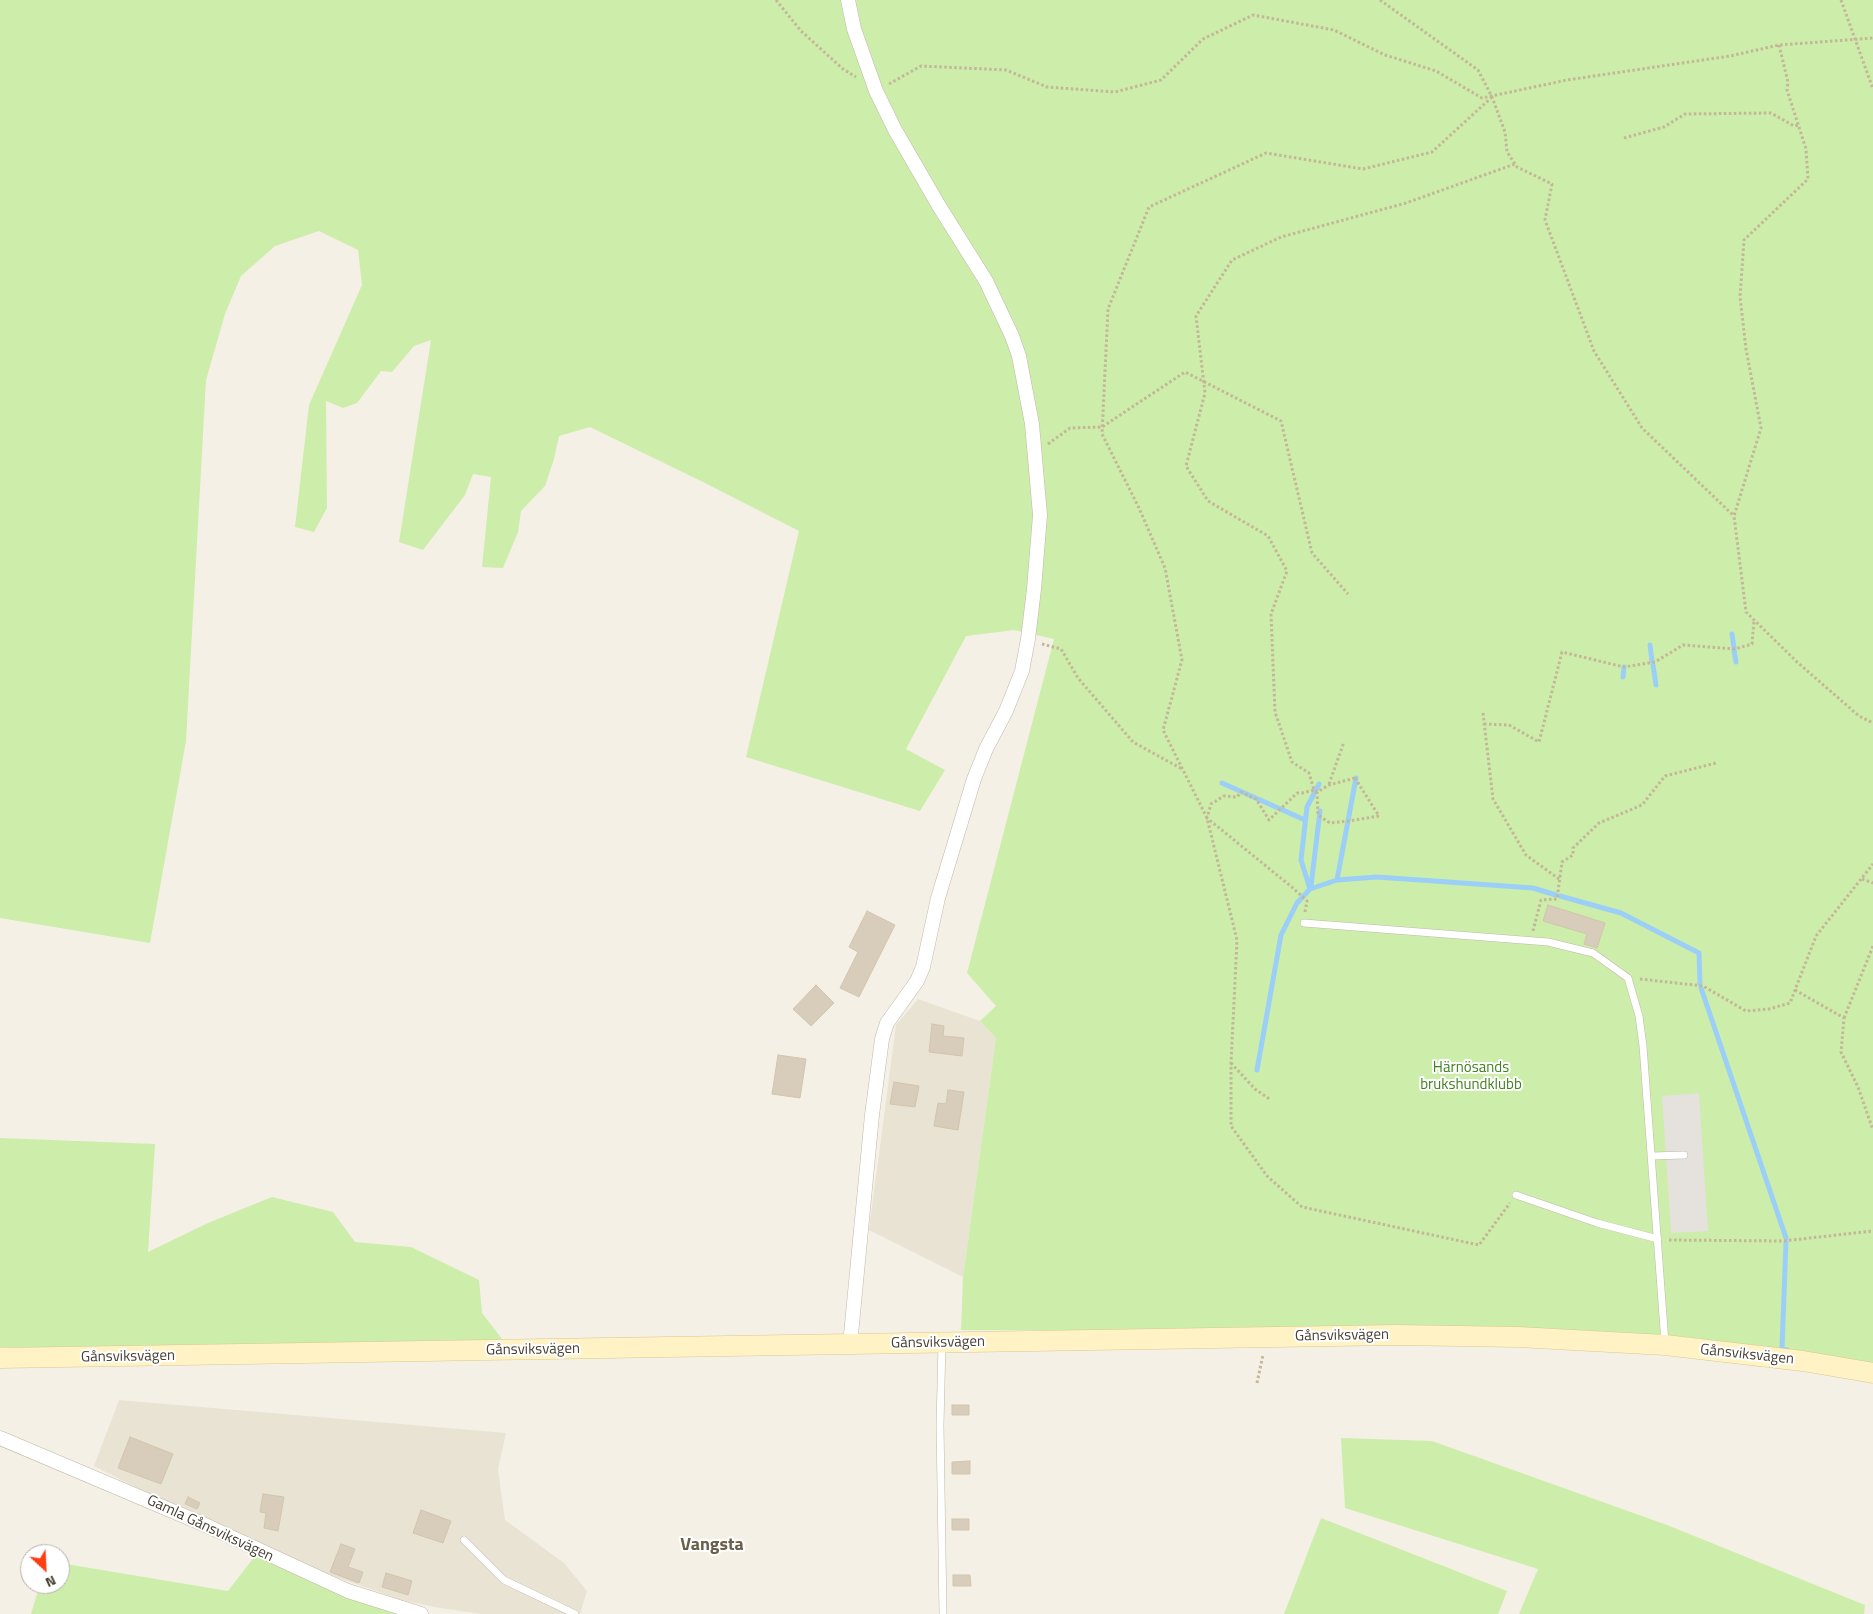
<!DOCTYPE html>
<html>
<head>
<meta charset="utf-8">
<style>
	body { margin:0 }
	#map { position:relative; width:1873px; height:1614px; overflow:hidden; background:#f4f0e5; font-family:"Titillium Web",sans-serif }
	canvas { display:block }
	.north { position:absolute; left:20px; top:1544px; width:50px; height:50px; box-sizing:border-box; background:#fff; border:1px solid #b6b3ae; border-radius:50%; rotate:155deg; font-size:14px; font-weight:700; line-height:20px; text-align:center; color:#484134 }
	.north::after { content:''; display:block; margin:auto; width:18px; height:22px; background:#ff3d12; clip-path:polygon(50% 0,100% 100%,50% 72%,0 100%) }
</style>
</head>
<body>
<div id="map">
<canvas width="1873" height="1614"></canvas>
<div class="north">N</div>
</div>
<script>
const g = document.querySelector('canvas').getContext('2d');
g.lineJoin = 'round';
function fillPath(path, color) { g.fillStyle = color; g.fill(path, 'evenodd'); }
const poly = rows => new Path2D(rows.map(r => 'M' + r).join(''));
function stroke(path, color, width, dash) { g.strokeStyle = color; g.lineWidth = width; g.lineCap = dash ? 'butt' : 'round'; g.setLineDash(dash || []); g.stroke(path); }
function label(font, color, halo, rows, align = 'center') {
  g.font = font + ' "Titillium Web",sans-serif'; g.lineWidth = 4; g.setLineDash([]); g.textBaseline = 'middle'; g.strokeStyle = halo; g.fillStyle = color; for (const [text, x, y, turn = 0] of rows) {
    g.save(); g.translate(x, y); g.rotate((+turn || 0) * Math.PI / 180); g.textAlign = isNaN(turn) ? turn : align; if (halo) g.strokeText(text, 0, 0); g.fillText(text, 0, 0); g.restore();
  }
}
fillPath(poly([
	[918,999,980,1021,996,1038,963,1277,869,1230,896,1025],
	[119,1400,506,1433,498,1469,505,1520,564,1563,587,1591,580,1614,481,1614,440,1608,405,1601,307,1567,207,1524,94,1466]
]), '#e9e3d3');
fillPath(poly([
	[0,0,1873,0,1873,1367,1520,1332,961,1330,963,1277,996,1038,980,1021,996,1006,967,973,1054,639,1014,630,966,636,906,749,945,770,920,811,746,757,799,531,705,483,590,427,559,436,554,459,545,486,521,511,518,532,503,568,482,567,491,477,473,474,465,495,423,550,399,542,431,340,414,346,392,372,381,371,357,403,343,408,326,401,327,508,314,532,295,527,309,405,362,285,358,250,319,231,275,246,241,276,225,314,206,380,186,741,150,943,0,918],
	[0,1138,155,1144,148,1252,208,1223,272,1197,333,1212,355,1242,411,1247,479,1280,482,1313,502,1339,461,1349,0,1347],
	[1341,1438,1432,1441,1667,1525,1865,1605,1864,1614,1519,1614,1538,1569,1345,1508],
	[1321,1518,1507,1591,1498,1614,1284,1614],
	[255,1556,398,1614,31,1614,40,1584,60,1584,60,1563,228,1591]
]), '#cdedaa');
fillPath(poly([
	[1699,1093,1708,1231,1671,1233,1662,1096]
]), '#e5e2de');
stroke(poly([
	[1732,634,1734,648],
	[1650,645,1652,661],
	[1734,650,1736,662],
	[1653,665,1656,685],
	[1623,677,1624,667],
	[1222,783,1305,820],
	[1337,880,1356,778],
	[1311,886,1320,811],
	[1310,889,1301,860,1307,807,1319,784],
	[1560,896,1621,913,1699,953,1700,984],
	[1701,988,1786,1238],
	[1257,1070,1281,935,1297,903,1310,889,1337,880,1377,877,1533,888,1556,895],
	[1786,1242,1782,1349,1787,1350]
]), '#9bcff7', 5);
const building = poly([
	[1548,905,1605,923,1597,948,1584,944,1587,934,1543,921,1548,905],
	[867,911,895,925,859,997,840,988,858,952,849,947,867,911],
	[816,985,834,1003,811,1026,793,1009,816,985],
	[932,1024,944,1026,943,1036,964,1038,962,1056,929,1052,932,1024],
	[778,1055,806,1059,800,1098,772,1094,778,1055],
	[894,1082,919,1086,915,1107,890,1104,894,1082],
	[948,1090,964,1092,958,1130,934,1126,938,1103,946,1104,948,1090],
	[952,1405,969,1405,969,1415,952,1415,952,1405],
	[130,1437,173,1454,161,1484,118,1468,130,1437],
	[970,1461,970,1474,952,1474,952,1462,970,1461],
	[263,1494,284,1497,278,1531,264,1528,266,1513,260,1512,263,1494],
	[188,1497,200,1503,197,1509,185,1504,188,1497],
	[421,1510,451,1521,443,1543,413,1533,421,1510],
	[952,1519,969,1519,969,1530,952,1530,952,1519],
	[341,1544,355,1549,348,1567,363,1572,359,1583,330,1572,341,1544],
	[386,1573,412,1581,408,1595,382,1587,386,1573],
	[953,1575,970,1575,971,1586,953,1586,953,1575]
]);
fillPath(building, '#d7cdba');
stroke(building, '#d3c5ac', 1);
const lane = poly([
	[1304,923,1548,942,1593,953,1628,978,1639,1016,1643,1046,1665,1343],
	[1652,1156,1684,1155],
	[1516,1195,1597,1223,1658,1239],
	[942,1343,940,1425,943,1614],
	[464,1540,504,1580,575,1614]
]);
const street = poly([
	[848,0,854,29,876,91,895,130,939,206,986,281,1012,336,1019,356,1032,424,1040,515,1034,589,1028,639,1022,671,1006,711,986,749,974,779,938,898,923,967,917,981,887,1023,882,1039,872,1115,850,1345],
	[0,1438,203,1524,348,1591,421,1614]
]);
const secondary = poly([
	[0,1358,1396,1335,1518,1337,1665,1345,1803,1361,1873,1373]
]);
stroke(lane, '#c1b9a7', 8);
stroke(street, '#c1b9a7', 15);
stroke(secondary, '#d8c890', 21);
stroke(poly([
	[776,0,801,31,843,69,856,77],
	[1380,0,1478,70,1492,97,1505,132,1507,152,1517,167,1552,184,1545,220,1594,351,1642,428,1734,516],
	[1841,0,1873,89],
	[1779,45,1788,82,1787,90,1806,149,1808,179,1744,240,1740,297,1746,349,1761,428,1734,516,1746,612,1797,662,1859,716,1873,723],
	[889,84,921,66,1006,70,1047,87,1115,92,1161,80,1203,39,1253,15,1334,30,1385,55,1436,71,1482,98,1567,80,1730,56,1779,45,1873,38],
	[1492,97,1432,152,1363,169,1266,153,1149,207,1108,309,1102,434,1139,508,1165,568,1182,660,1163,730,1207,818,1237,940,1231,1063,1231,1126,1267,1176,1302,1207,1479,1245,1510,1203],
	[1624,138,1664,127,1685,114,1771,113,1794,126,1799,125],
	[1048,444,1070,428,1102,427,1185,372,1281,421,1312,553,1348,594],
	[1042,644,1061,649,1078,678,1133,742,1182,769],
	[1483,713,1493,799,1526,855,1559,879],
	[1484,724,1509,725,1539,742,1562,652,1624,667,1655,662,1683,645,1735,649,1752,644,1754,620],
	[1355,778,1379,816,1349,821,1330,823,1318,815,1317,792,1329,785,1355,778],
	[1329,784,1344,742],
	[1317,792,1314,790,1309,773,1292,762,1275,712,1271,614,1287,571,1268,536,1208,501,1186,466,1205,393,1196,316,1232,260,1281,237,1406,203,1515,164],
	[1862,879,1873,883],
	[1305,912,1307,901,1293,888,1207,818,1211,804,1224,796,1237,797,1241,792,1256,799,1269,820,1297,793,1302,793,1314,790],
	[1533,931,1541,900,1557,899,1562,862,1573,855,1573,848,1599,823,1642,805,1665,776,1716,763],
	[1640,979,1703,986,1746,1011,1769,1009,1790,1003,1816,936,1873,864],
	[1795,990,1844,1018,1841,1052,1858,1087,1873,1130],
	[1844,1018,1873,946],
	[1231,1063,1255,1089,1271,1100],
	[1669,1240,1783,1241,1873,1231],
	[1257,1383,1263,1355]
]), '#c4b697', 3, [2.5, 2.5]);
stroke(lane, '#fff', 7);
stroke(street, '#fff', 14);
stroke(secondary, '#fff3c5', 20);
label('15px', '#428021', '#fff', [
	["Härnösands",1471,1068],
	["brukshundklubb",1471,1085]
]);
label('15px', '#484134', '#fff', [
	["Gånsviksvägen",1342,1336,-1],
	["Gånsviksvägen",938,1343,-1],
	["Gånsviksvägen",533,1350,-1],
	["Gånsviksvägen",1747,1355,6],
	["Gånsviksvägen",128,1357,-1],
	["Gamla Gånsviksvägen",210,1529,25]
]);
label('bold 18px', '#6c5f4a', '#fff', [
	["Vangsta",712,1546]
]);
</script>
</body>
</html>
